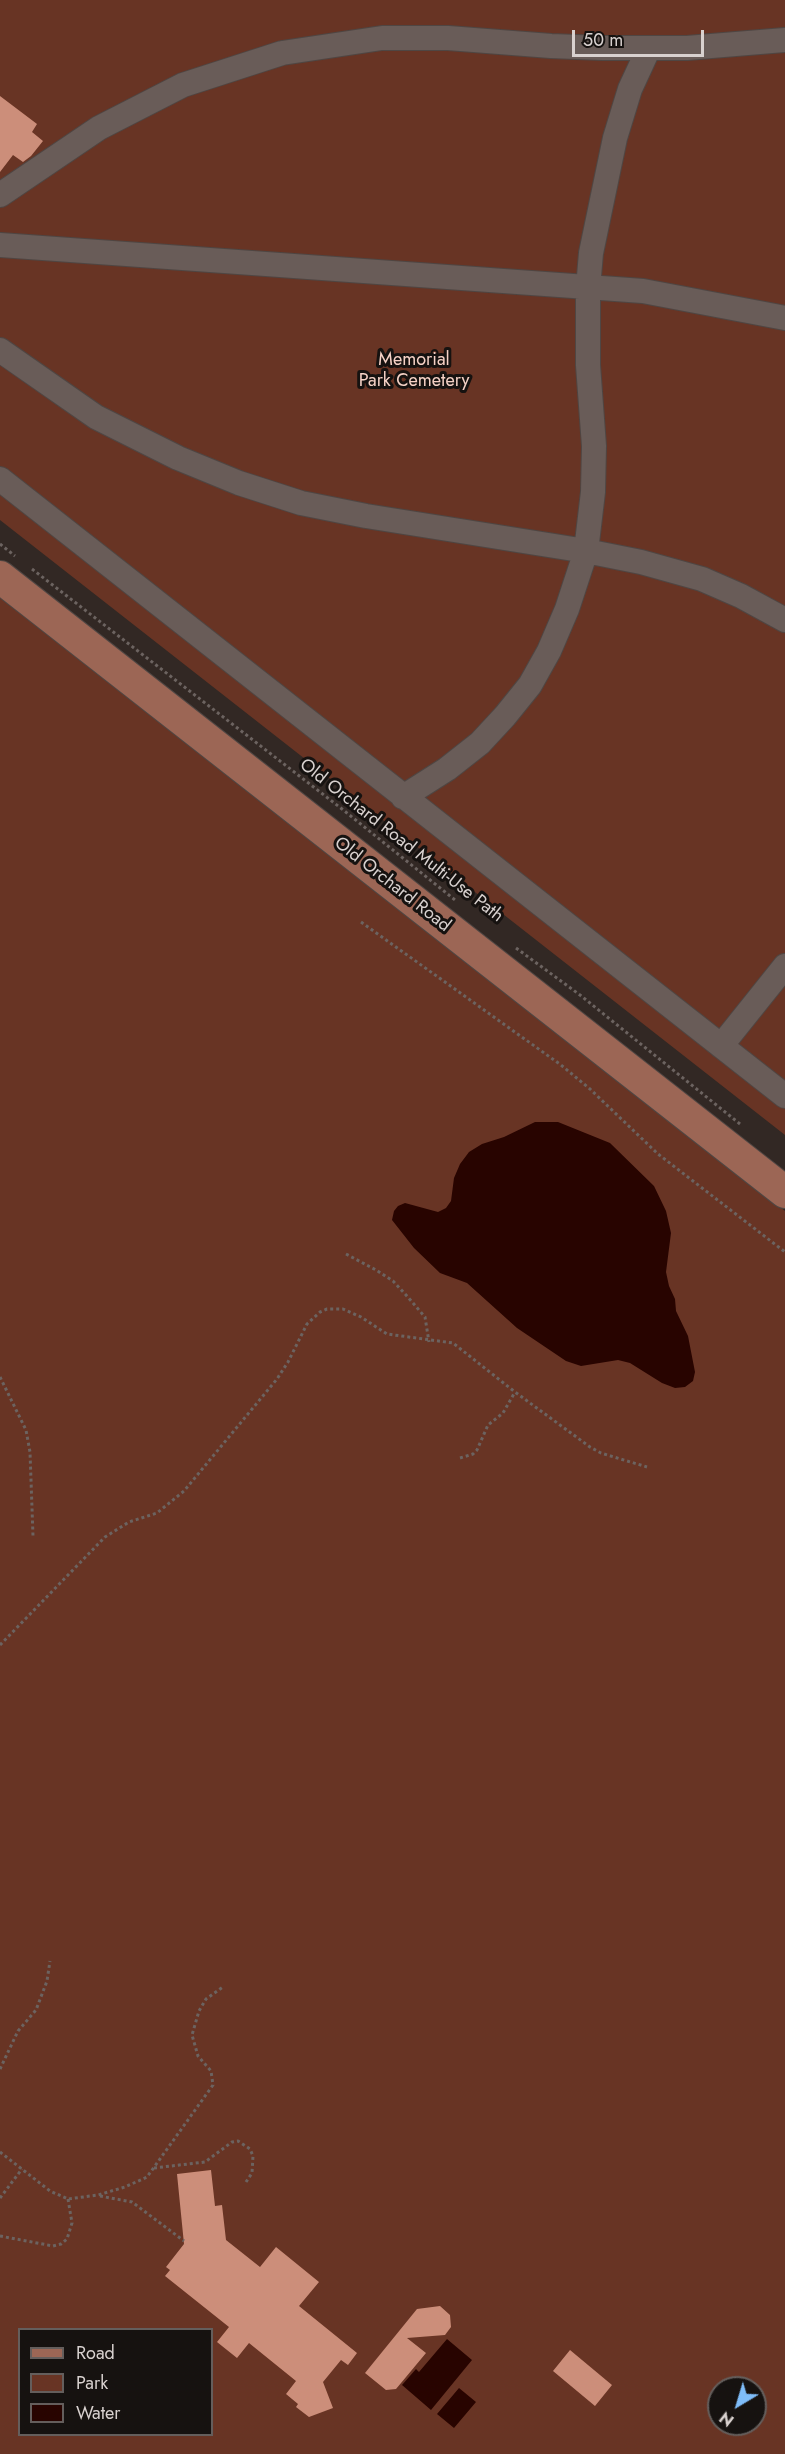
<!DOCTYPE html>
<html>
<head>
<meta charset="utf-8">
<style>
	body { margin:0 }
	#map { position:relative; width:785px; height:2454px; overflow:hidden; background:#322824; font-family:Jost,sans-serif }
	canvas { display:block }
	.legend { position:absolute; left:18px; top:2328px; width:195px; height:108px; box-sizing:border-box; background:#161210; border:2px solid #645e5c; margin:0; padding:8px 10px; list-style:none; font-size:18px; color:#d8d1cf }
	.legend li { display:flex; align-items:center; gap:12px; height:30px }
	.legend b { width:30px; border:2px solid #645e5c }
	.north { position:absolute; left:707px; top:2376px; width:60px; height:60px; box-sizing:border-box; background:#161210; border:2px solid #645e5c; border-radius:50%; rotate:218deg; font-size:16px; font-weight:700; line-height:24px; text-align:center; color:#d8d1cf }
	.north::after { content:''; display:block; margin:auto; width:21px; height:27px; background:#7fbdf9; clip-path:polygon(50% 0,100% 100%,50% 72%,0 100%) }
	.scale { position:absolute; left:572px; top:30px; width:132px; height:27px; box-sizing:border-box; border:3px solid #d8d1cf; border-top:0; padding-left:8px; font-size:18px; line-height:21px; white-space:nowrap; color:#d8d1cf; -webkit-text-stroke:4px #161210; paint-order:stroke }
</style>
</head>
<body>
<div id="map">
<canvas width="785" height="2454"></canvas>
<ul class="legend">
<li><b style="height:8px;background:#9c6655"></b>Road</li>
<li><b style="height:16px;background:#683424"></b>Park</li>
<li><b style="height:16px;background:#280400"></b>Water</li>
</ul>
<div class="north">N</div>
<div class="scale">50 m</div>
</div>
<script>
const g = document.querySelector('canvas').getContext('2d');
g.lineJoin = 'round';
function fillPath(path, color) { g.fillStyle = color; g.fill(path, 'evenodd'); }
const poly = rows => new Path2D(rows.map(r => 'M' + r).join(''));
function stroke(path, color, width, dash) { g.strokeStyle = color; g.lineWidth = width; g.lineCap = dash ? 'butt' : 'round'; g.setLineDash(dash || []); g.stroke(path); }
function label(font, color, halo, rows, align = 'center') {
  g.font = font + ' Jost,sans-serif'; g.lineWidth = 6; g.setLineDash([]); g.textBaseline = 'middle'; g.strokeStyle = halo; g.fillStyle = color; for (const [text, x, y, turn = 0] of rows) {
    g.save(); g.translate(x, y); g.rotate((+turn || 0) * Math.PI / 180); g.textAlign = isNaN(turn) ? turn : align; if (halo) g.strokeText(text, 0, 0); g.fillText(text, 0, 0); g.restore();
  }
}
fillPath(poly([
	[0,0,785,0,785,1135,0,520],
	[0,593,785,1211,785,2454,0,2454],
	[20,2330,212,2330,212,2434,20,2434],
	[719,2388,755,2388,755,2424,719,2424]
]), '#683424');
fillPath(poly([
	[535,1122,558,1122,610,1143,654,1186,666,1211,671,1233,666,1272,669,1286,675,1299,676,1311,688,1336,695,1372,693,1381,685,1387,675,1388,662,1383,630,1363,618,1360,581,1366,566,1361,517,1328,467,1283,440,1273,414,1248,392,1220,394,1211,398,1206,405,1203,438,1212,446,1208,451,1201,454,1178,460,1164,469,1152,482,1144,504,1137],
	[447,2339,472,2360,431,2410,402,2385,416,2369,419,2372],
	[459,2388,476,2402,454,2428,437,2414]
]), '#280400');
fillPath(poly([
	[0,96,37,124,32,132,43,141,31,156,23,162,13,155,0,172],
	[211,2170,215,2206,222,2205,226,2240,260,2267,276,2247,319,2282,299,2306,357,2353,348,2365,341,2360,323,2382,333,2408,309,2417,296,2407,298,2404,286,2394,296,2381,249,2343,237,2358,217,2342,229,2327,165,2276,170,2270,166,2267,184,2244,177,2174],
	[440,2306,450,2315,451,2327,445,2335,407,2338,426,2353,396,2389,386,2390,365,2373,417,2309],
	[570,2350,612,2385,595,2406,553,2371]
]), '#cc8e7a');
const minor = poly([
	[0,195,99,128,183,85,282,53,382,38,448,38,551,46,602,48,687,48,785,40],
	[0,245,643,291,785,318],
	[0,350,96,417,178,458,239,483,301,503,366,516,586,551,641,562,702,579,741,596,785,620],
	[0,479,785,1096],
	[403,797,447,769,480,743,505,716,530,685,549,651,567,609,586,551,593,492,594,446,588,365,588,288,591,253,615,138,630,89,649,48],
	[721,1046,785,966]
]);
const major = poly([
	[0,577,785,1192]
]);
stroke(minor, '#4f4643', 26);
stroke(major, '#4f4643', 34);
stroke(poly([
	[0,544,15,556],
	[32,569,342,809,455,900],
	[361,922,561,1065,590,1089,658,1154,785,1252],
	[516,948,580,995,740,1124],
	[346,1254,376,1270,393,1281,406,1295,425,1317,429,1342],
	[0,1377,26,1430,30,1452,33,1536],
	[460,1458,473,1454,477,1450,488,1425,503,1413,515,1392],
	[0,1645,105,1537,129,1522,157,1513,184,1491,277,1379,288,1362,307,1324,320,1312,327,1309,343,1309,361,1317,387,1334,453,1343,515,1392,590,1447,601,1453,647,1467],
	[0,2069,18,2031,36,2010,47,1981,50,1961],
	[0,2152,50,2191,68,2199,98,2195,125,2187,147,2177,213,2085,211,2071,198,2056,192,2035,199,2011,206,1999,223,1987],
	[154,2168,205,2162,232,2142,238,2141,250,2149,253,2156,252,2173,246,2182],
	[100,2196,132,2202,184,2241],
	[0,2198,22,2169],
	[0,2236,53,2246,61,2244,67,2239,72,2223,68,2199]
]), '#6c6360', 3, [3, 3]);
stroke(minor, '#695c58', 24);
stroke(major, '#9c6655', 32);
label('18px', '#f6d2c6', '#161210', [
	["Memorial",414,361],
	["Park Cemetery",414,382]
]);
label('18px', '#d8d1cf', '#161210', [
	["Old Orchard Road Multi-Use Path",401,841,38],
	["Old Orchard Road",392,885,38]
]);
</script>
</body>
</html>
